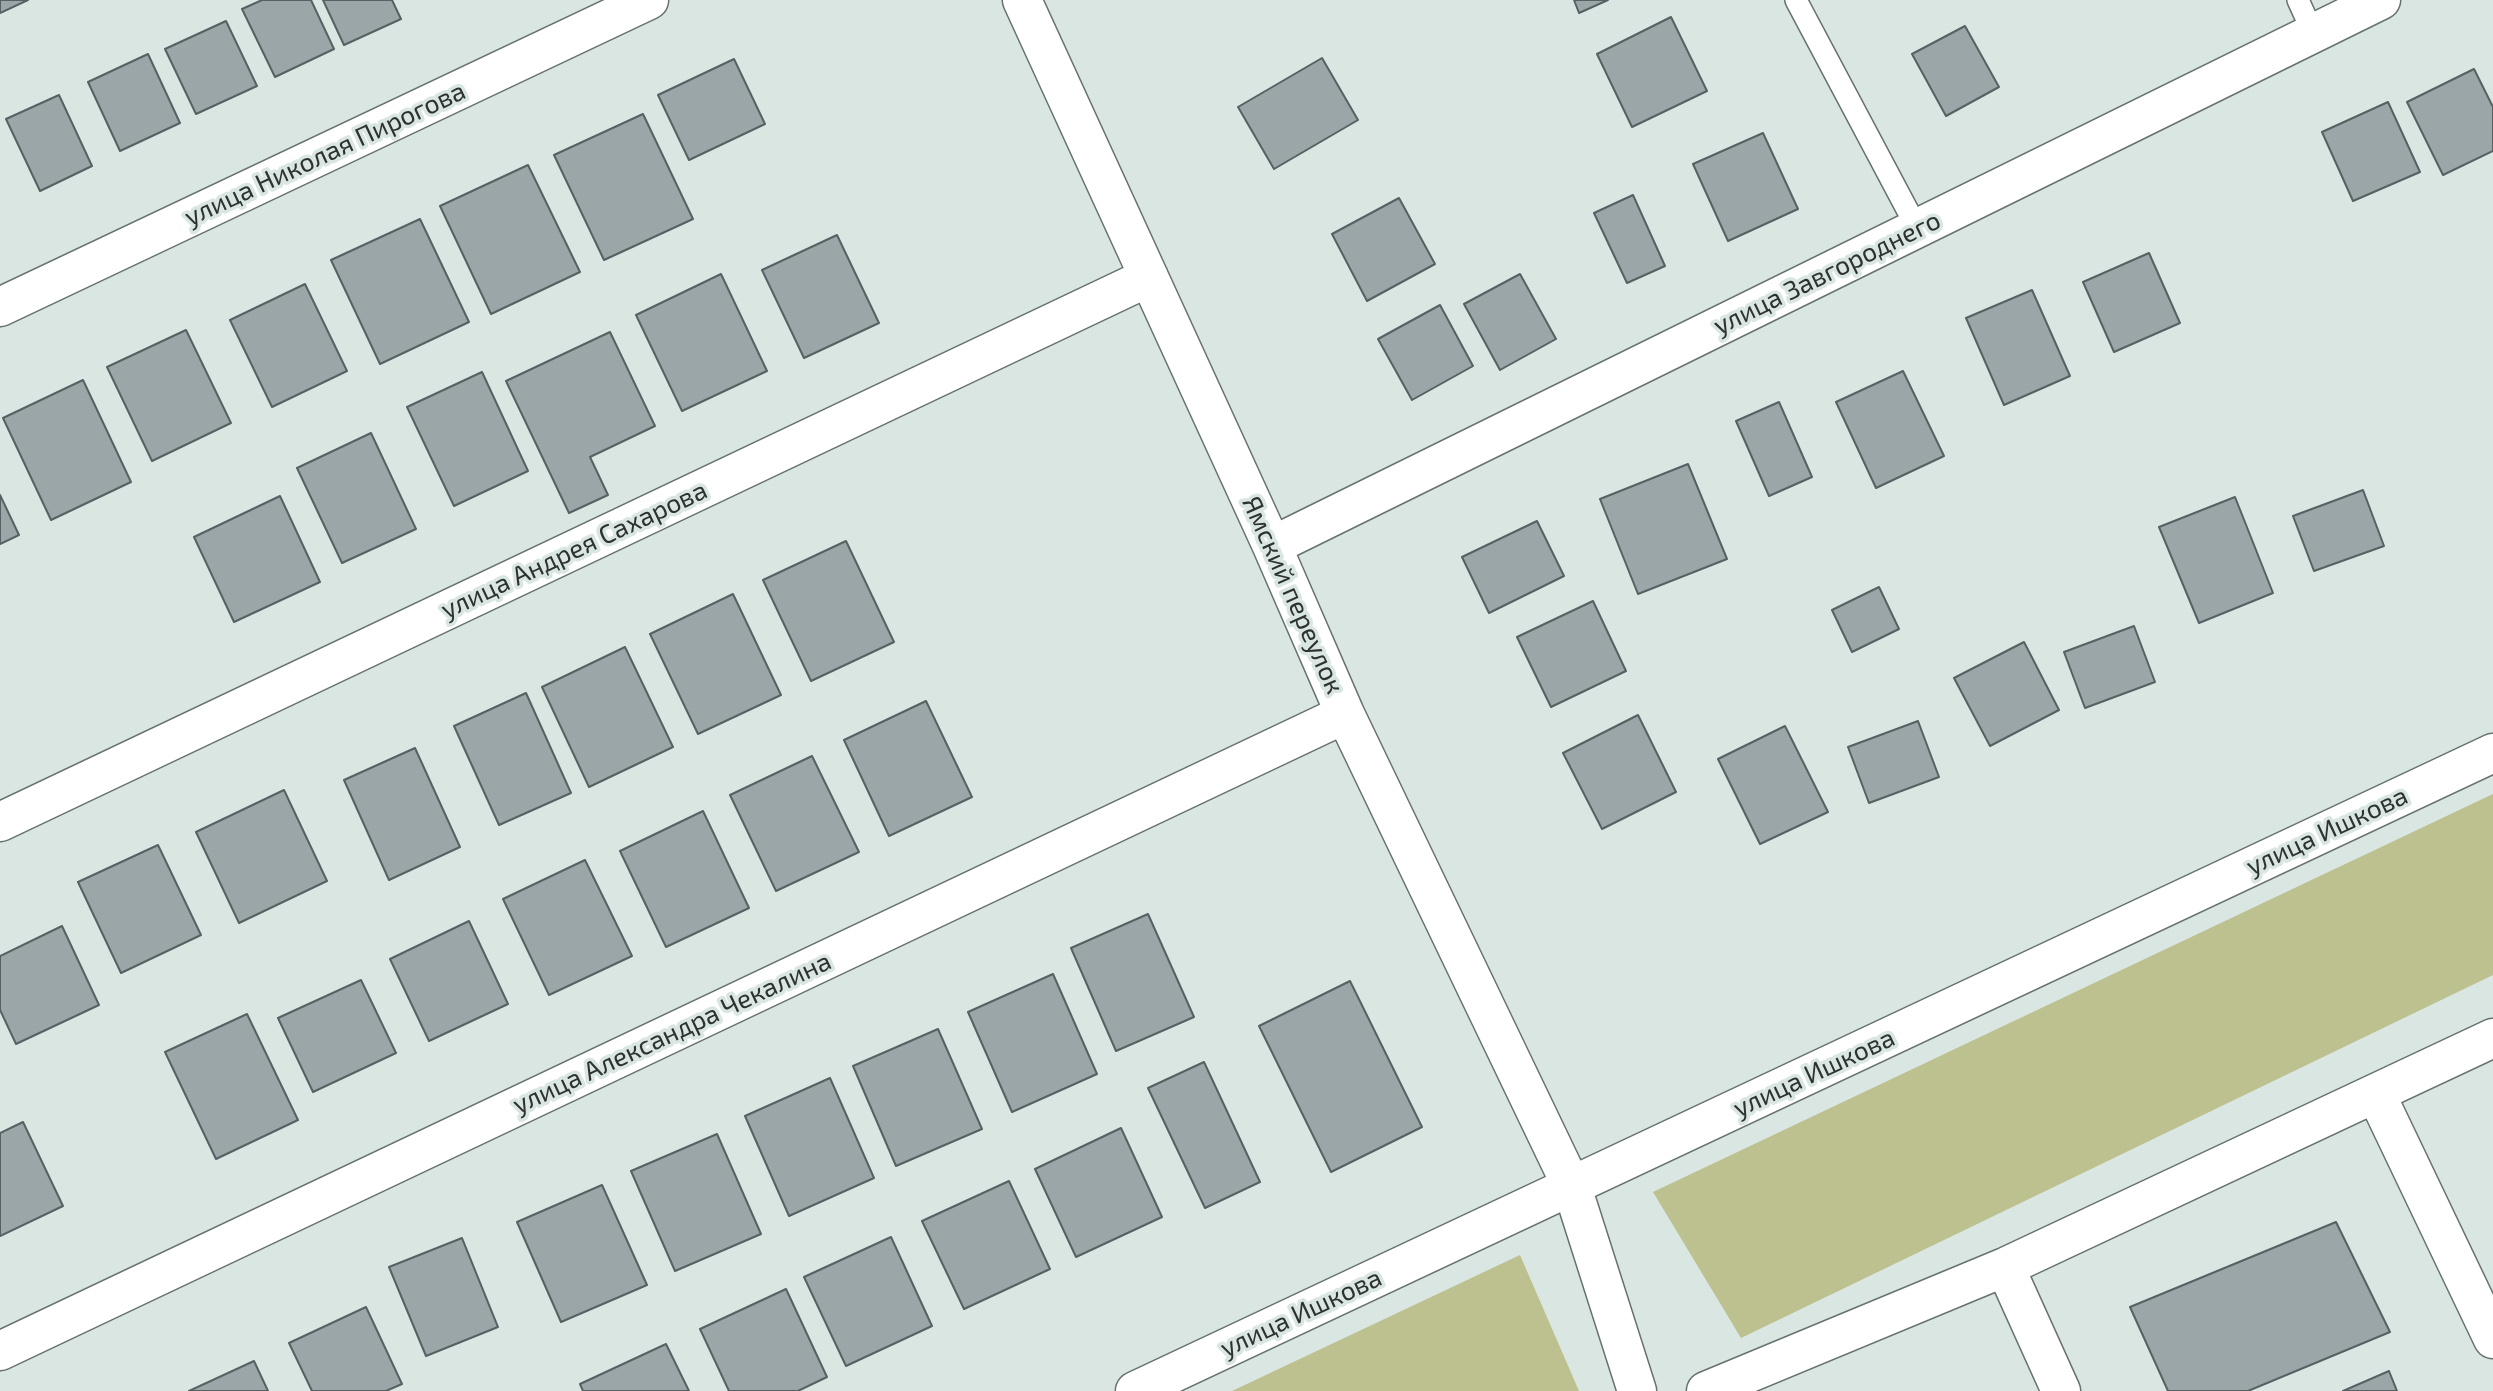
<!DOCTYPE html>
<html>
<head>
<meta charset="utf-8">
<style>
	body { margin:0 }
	canvas { display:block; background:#d9e6e2 }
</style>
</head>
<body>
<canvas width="2493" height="1391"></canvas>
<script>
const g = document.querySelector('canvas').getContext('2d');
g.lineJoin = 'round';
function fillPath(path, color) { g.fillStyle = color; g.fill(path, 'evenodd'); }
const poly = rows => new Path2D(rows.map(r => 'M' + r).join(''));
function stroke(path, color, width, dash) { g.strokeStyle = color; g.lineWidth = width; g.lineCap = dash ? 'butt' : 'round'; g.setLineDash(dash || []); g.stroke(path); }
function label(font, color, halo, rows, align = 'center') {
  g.font = font + ' "Exo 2",sans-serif'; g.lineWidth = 7; g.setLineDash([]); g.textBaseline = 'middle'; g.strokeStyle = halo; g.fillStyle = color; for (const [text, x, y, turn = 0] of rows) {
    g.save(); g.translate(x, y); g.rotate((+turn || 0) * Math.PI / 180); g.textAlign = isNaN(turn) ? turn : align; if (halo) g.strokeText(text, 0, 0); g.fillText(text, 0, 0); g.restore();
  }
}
fillPath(poly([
	[2493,794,2493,975,1741,1338,1653,1192],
	[1520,1255,1579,1391,1232,1391]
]), '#bdc08f');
const building = poly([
	[0,0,28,0,0,13,0,0],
	[262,0,311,0,334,49,275,77,242,9,262,0],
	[323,0,392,0,401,19,344,45,323,0],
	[1574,0,1608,0,1579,13,1574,0],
	[1671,17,1707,91,1632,127,1597,54,1671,17],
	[226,21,257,86,196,114,165,49,226,21],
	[1965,26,1999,87,1946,116,1912,54,1965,26],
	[148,54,180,123,120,151,88,82,148,54],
	[1322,58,1358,120,1274,169,1238,107,1322,58],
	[734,59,765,124,689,160,658,95,734,59],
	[2474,69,2493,107,2493,151,2443,175,2407,102,2474,69],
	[59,95,92,166,40,191,6,119,59,95],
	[2388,102,2420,172,2353,201,2322,132,2388,102],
	[643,114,693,219,604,260,554,155,643,114],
	[1763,133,1798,209,1728,241,1693,164,1763,133],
	[528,165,580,272,491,314,440,206,528,165],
	[1633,195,1665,266,1627,283,1594,213,1633,195],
	[1399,198,1435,264,1367,301,1332,234,1399,198],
	[420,219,469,322,380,364,331,260,420,219],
	[837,235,879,323,804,358,762,270,837,235],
	[2149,253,2180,323,2114,352,2083,282,2149,253],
	[721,274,767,371,682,411,636,315,721,274],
	[1520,274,1556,339,1500,370,1464,304,1520,274],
	[305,284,347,371,272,407,230,320,305,284],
	[2032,290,2070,376,2004,405,1966,318,2032,290],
	[1440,305,1473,366,1412,400,1378,339,1440,305],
	[186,330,231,423,152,461,107,367,186,330],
	[610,332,655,426,590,457,608,495,569,513,506,381,610,332],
	[1903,371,1944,456,1876,488,1836,402,1903,371],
	[482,372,528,471,454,506,407,407,482,372],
	[83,380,131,482,51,520,3,418,83,380],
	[1779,402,1812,477,1769,496,1736,421,1779,402],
	[371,433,416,529,342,563,297,468,371,433],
	[1688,464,1727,559,1638,594,1600,499,1688,464],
	[2363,490,2384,546,2314,571,2293,516,2363,490],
	[0,495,19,535,0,544,0,495],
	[280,496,320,582,234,622,194,537,280,496],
	[2235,497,2273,593,2199,623,2159,527,2235,497],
	[1537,521,1564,576,1489,613,1462,557,1537,521],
	[846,541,894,642,811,681,763,580,846,541],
	[1879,587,1899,629,1852,652,1832,610,1879,587],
	[733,594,781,695,698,734,650,634,733,594],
	[1593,601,1626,671,1551,707,1517,637,1593,601],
	[2134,626,2155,682,2085,708,2064,652,2134,626],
	[2024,642,2059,710,1990,746,1954,678,2024,642],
	[625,647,673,747,589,787,542,687,625,647],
	[526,693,571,793,499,825,454,726,526,693],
	[926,701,972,797,889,836,844,740,926,701],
	[1638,715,1676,792,1602,829,1563,753,1638,715],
	[1918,721,1939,777,1869,803,1848,747,1918,721],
	[1785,726,1828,812,1760,844,1718,759,1785,726],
	[415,748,460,847,389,880,344,780,415,748],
	[812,756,859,852,776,891,730,795,812,756],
	[284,790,327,881,239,923,196,832,284,790],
	[703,811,749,908,666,947,620,851,703,811],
	[158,845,201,935,121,973,78,882,158,845],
	[585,860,632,956,549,995,503,899,585,860],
	[1148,914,1194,1017,1116,1051,1071,948,1148,914],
	[469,921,508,1004,429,1041,390,959,469,921],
	[62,926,99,1005,16,1044,0,1010,0,956,62,926],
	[1053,974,1097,1074,1012,1112,968,1012,1053,974],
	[361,980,396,1053,313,1092,278,1018,361,980],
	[1350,981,1422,1127,1331,1172,1259,1026,1350,981],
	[247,1014,298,1120,216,1159,165,1052,247,1014],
	[938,1029,982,1129,896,1166,853,1066,938,1029],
	[1204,1062,1260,1182,1205,1208,1148,1088,1204,1062],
	[830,1078,874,1178,789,1216,745,1116,830,1078],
	[23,1122,63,1206,0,1236,0,1133,23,1122],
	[1121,1128,1162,1217,1076,1257,1035,1169,1121,1128],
	[717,1134,761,1234,675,1271,631,1171,717,1134],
	[1009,1181,1050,1269,964,1309,922,1221,1009,1181],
	[602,1185,647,1285,561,1322,517,1222,602,1185],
	[2336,1222,2390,1332,2248,1391,2168,1391,2130,1307,2336,1222],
	[891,1237,932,1326,846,1366,804,1277,891,1237],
	[462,1238,498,1327,426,1356,389,1267,462,1238],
	[786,1289,827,1377,798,1391,729,1391,700,1329,786,1289],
	[366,1307,402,1384,386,1391,312,1391,289,1343,366,1307],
	[666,1344,689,1391,583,1391,580,1384,666,1344],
	[254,1361,268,1391,189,1391,254,1361],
	[2389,1371,2397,1391,2343,1391,2389,1371]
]);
fillPath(building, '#9aa6a8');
stroke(building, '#556162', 2);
const service = poly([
	[1796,0,1917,228],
	[2298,0,2313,33]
]);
const minor = poly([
	[1022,0,1272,546,1345,714,1572,1187,1637,1391],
	[0,307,649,0],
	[1272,546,2381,0],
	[0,822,1149,277],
	[2376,1094,2493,1339],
	[2005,1267,2061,1391],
	[0,1351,1345,714],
	[1135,1391,2493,753],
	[1706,1391,2005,1267,2493,1038]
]);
stroke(service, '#67726f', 24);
stroke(minor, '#67726f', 41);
stroke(service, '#fff', 21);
stroke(minor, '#fff', 38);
label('26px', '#2d3230', '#d9e6e2', [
	["улица Николая Пирогова",325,154,-25],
	["улица Завгороднего",1827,273,-26],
	["улица Андрея Сахарова",574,550,-25],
	["Ямский переулок",1293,595,66],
	["улица Ишкова",2327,831,-25],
	["улица Александра Чекалина",672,1033,-25],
	["улица Ишкова",1814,1073,-25],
	["улица Ишкова",1301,1313,-25]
]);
</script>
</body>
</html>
